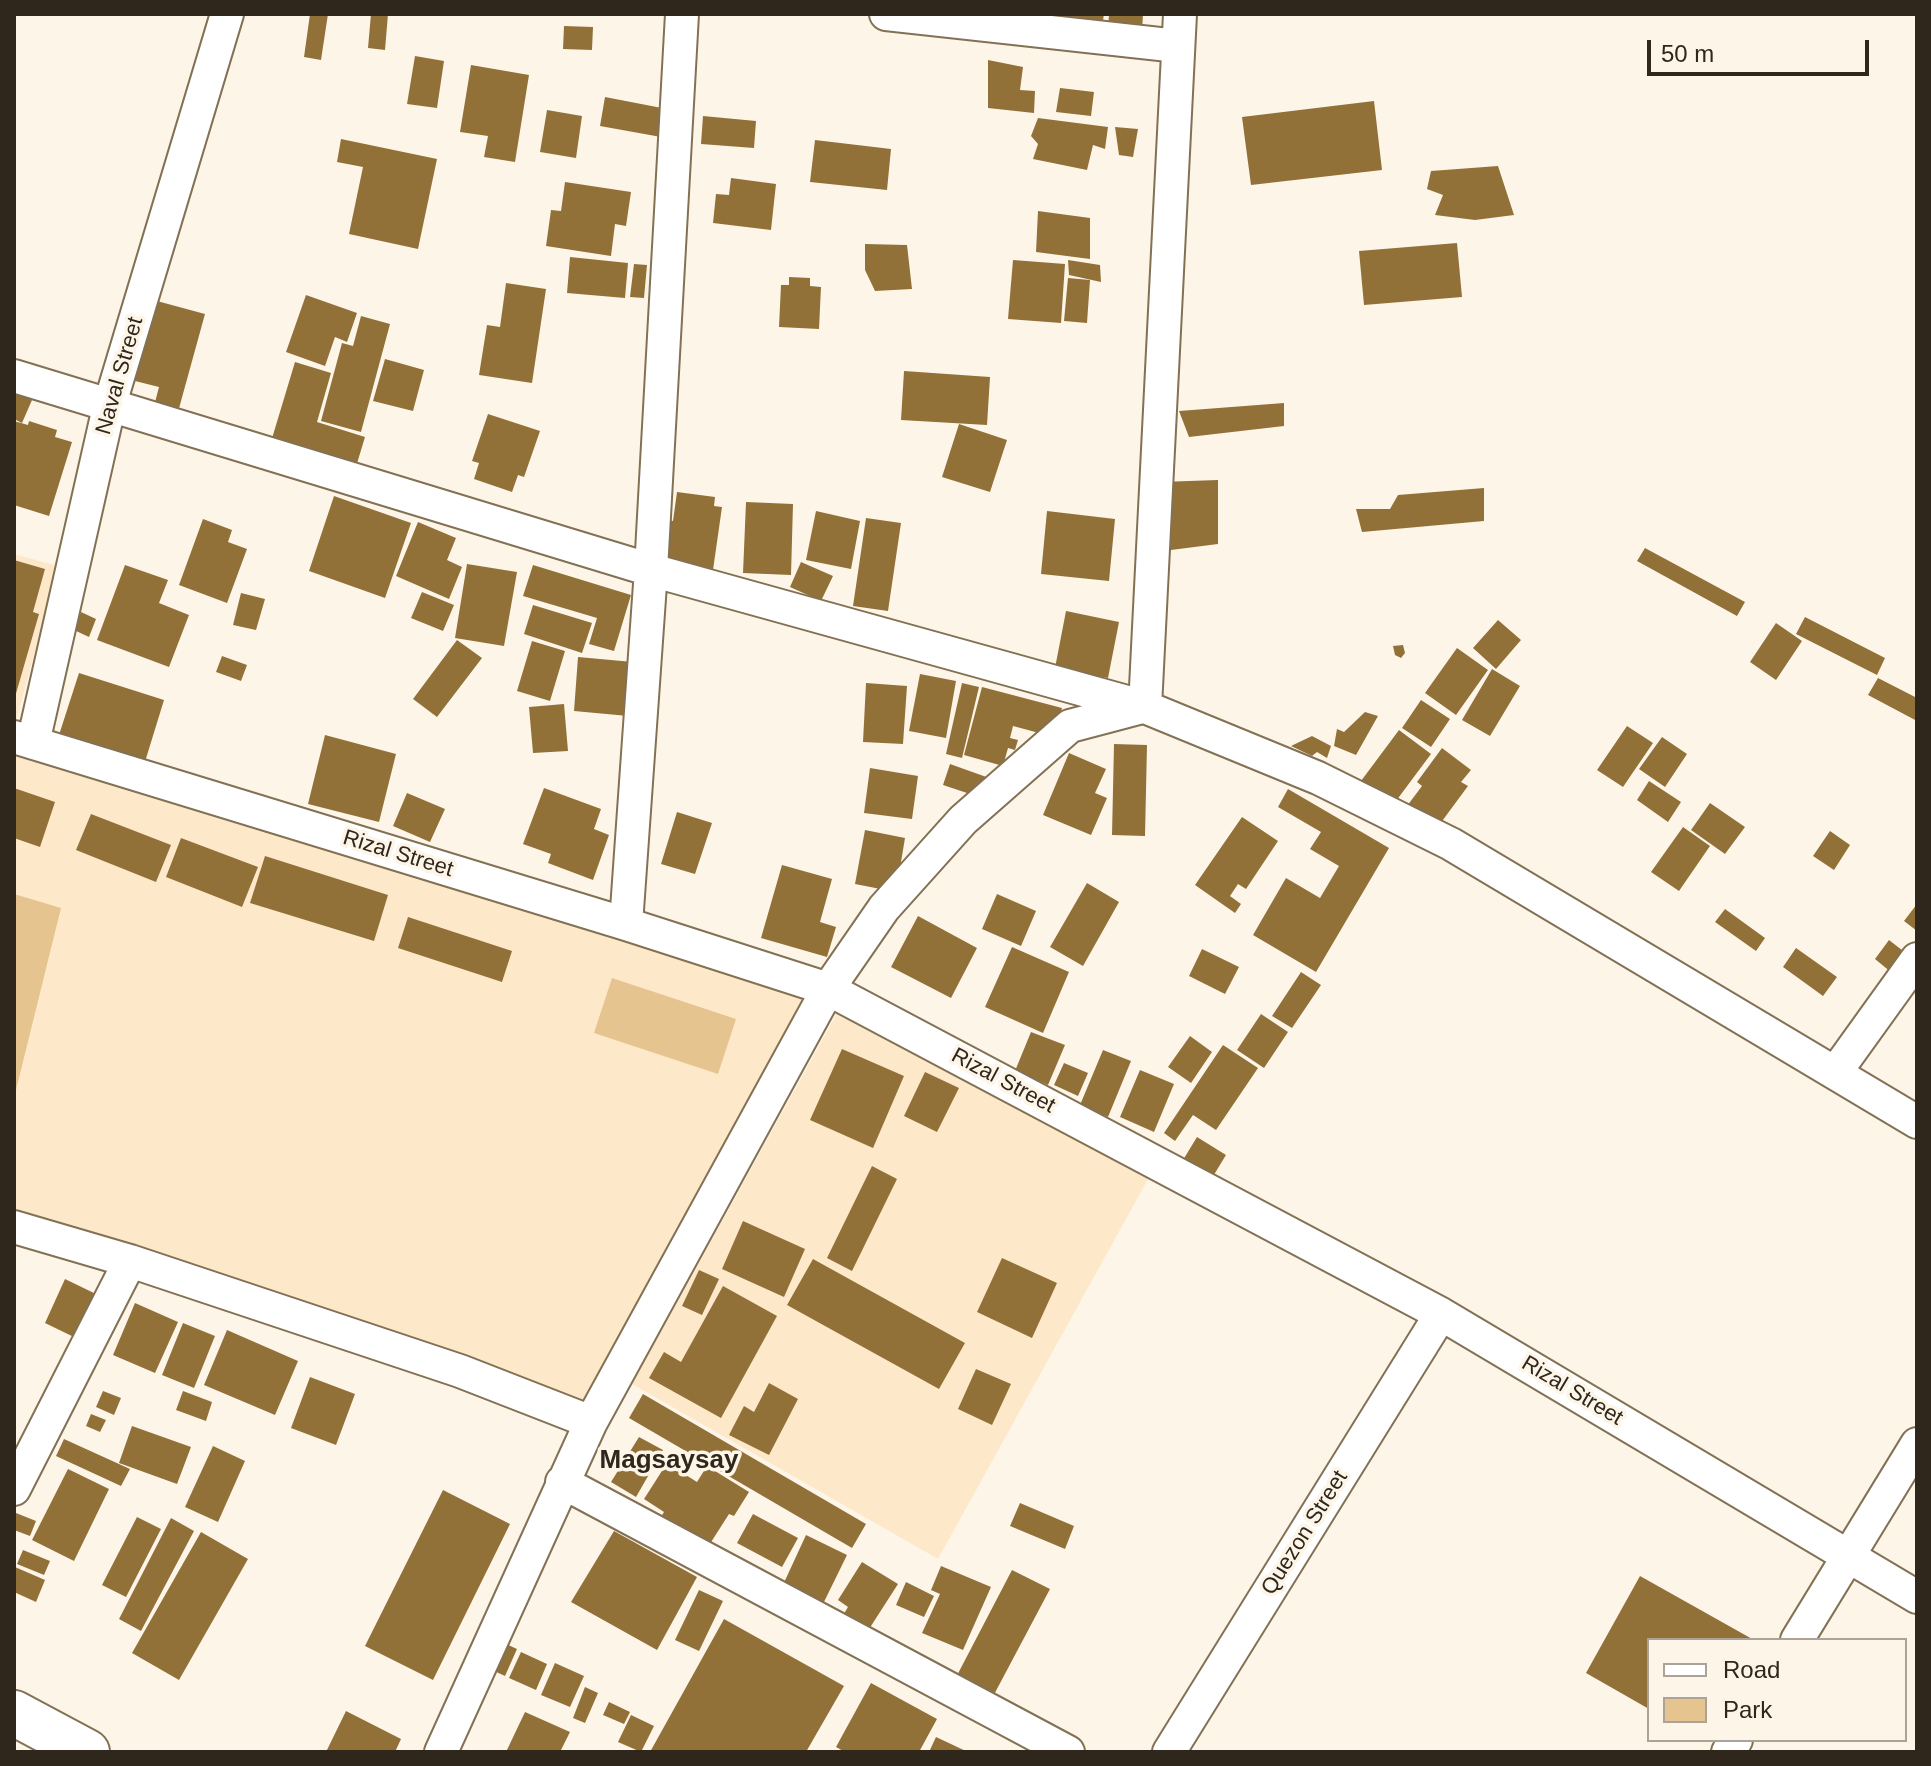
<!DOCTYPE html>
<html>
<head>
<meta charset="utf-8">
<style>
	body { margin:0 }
	#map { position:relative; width:1931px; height:1766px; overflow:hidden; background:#fef5e9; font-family:Helvetica,sans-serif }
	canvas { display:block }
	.frame { position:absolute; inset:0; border:16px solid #2f271b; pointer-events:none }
	.legend { position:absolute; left:1647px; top:1638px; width:260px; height:104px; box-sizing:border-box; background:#fef5e9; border:2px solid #aba397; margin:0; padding:10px 14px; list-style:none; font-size:24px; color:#2f271b }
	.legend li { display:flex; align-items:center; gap:16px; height:40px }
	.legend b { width:40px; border:2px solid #aba397 }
	.scale { position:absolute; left:1647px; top:40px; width:222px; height:36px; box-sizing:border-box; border:4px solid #2f271b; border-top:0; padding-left:10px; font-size:24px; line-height:28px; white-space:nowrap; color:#2f271b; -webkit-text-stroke:6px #fef5e9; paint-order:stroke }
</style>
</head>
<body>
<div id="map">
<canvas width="1931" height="1766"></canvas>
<div class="frame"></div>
<ul class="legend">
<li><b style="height:10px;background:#fff"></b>Road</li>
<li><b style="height:22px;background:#e5c490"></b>Park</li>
</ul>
<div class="scale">50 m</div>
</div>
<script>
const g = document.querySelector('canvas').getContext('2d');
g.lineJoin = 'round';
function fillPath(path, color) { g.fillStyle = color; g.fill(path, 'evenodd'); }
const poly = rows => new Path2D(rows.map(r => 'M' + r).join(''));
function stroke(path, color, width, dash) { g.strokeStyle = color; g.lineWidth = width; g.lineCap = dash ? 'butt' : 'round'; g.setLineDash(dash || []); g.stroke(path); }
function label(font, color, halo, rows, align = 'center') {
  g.font = font + ' Helvetica,sans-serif'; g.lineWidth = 7; g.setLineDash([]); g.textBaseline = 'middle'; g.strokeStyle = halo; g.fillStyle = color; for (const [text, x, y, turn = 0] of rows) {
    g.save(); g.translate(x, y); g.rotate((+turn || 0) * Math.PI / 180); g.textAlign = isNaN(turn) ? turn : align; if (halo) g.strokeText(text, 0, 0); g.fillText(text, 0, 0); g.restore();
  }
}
fillPath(poly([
	[14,554,58,566,15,725,14,725],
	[14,756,810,998,581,1406,14,1227],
	[841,1006,1152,1172,938,1559,632,1384]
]), '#fde9ca');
fillPath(poly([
	[14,894,61,908,14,1098],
	[612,978,736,1019,718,1074,594,1033]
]), '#e5c490');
fillPath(poly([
	[310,14,328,14,321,60,304,57],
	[371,14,388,14,385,50,368,48],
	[1066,14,1104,14,1102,27,1065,23],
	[1109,14,1143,14,1142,32,1108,29],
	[564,26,593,27,592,50,563,49],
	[415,56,444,61,437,108,407,104],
	[988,60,1023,67,1020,90,1035,91,1034,113,988,108],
	[471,65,529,75,515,162,484,157,488,136,460,132],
	[1060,88,1094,92,1091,116,1056,112],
	[605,97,667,109,661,137,600,126],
	[1374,101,1382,170,1251,185,1242,117],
	[547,110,582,116,576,158,540,152],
	[703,116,756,121,754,148,701,144],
	[1038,118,1108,127,1105,149,1093,145,1087,170,1033,159,1038,144,1031,136],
	[1115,127,1138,129,1133,157,1119,155],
	[341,139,437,159,418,249,349,234,363,167,337,162],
	[815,140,891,149,887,190,810,182],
	[1498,166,1514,215,1475,220,1435,215,1443,195,1427,189,1431,171],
	[731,178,776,184,771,230,713,223,716,194,729,195],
	[565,182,631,192,626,226,615,224,611,256,546,246,551,210,561,211],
	[1038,211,1090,218,1090,259,1036,252],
	[1457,243,1462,297,1364,305,1359,251],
	[865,244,907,245,912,289,875,291,865,270],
	[570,257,628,263,625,298,567,293],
	[1013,260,1065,264,1061,323,1008,319],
	[1068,260,1100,265,1101,282,1069,275],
	[634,264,647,265,644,298,630,297],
	[789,277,810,278,810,286,821,287,819,329,779,327,781,285,789,285],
	[1068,278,1090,280,1087,323,1064,321],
	[506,283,546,289,532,383,479,375,487,325,500,327],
	[306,295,357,313,347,342,335,337,325,366,286,352],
	[157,301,205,314,178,412,154,406,159,387,135,381],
	[361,316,390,324,361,432,321,421,342,343,353,346],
	[385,359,424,370,413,411,373,401],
	[295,362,331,373,317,422,365,437,355,470,270,445],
	[904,371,990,377,987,425,901,420],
	[16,393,32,400,22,423,14,419],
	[1284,403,1284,426,1189,437,1179,411],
	[488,414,540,431,524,477,518,475,512,492,474,479,479,463,472,461],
	[14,421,28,425,29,421,57,430,55,437,72,442,49,516,14,505],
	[959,424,1007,440,990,492,942,477],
	[1218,480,1218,544,1163,551,1160,482],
	[1484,488,1484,521,1362,532,1356,509,1390,509,1398,495],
	[677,492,715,497,714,506,722,507,713,570,656,562,662,519,673,521],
	[334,496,411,523,385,598,309,571],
	[746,502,793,504,791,575,743,573],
	[816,511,860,521,851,569,806,560],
	[1047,511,1115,519,1109,581,1041,574],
	[866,518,901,523,888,611,853,606],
	[203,519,232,530,228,542,247,549,227,603,179,585],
	[418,522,456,538,447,560,462,567,449,599,396,576],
	[1645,548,1745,602,1737,616,1637,561],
	[14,560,45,569,33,612,39,614,15,697],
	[801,562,833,576,821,601,790,587],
	[467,564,517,572,504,646,455,638],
	[125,565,168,580,159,603,189,615,169,667,97,640],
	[533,565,631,595,614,651,589,644,597,618,523,596],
	[422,592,454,605,443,631,411,618],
	[241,593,265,599,256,630,233,625],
	[533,605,592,623,582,653,524,634],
	[1066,611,1119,622,1108,678,1055,668],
	[81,612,96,619,89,637,74,630],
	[1805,617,1885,658,1877,675,1796,634],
	[1498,620,1521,640,1496,669,1473,648],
	[1776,623,1802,641,1776,680,1750,662],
	[457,640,482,658,437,717,413,699],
	[532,641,565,651,550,701,517,691],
	[1403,645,1405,653,1401,658,1395,655,1393,646],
	[1457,648,1488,670,1456,715,1425,693],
	[222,656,247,665,241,681,216,672],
	[578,657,633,662,628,716,574,711],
	[1492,669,1520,686,1490,736,1462,720],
	[79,673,164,700,144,765,58,738],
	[920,674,956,681,946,738,909,731],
	[1878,678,1917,698,1917,721,1868,695],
	[866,683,907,686,903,744,863,742],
	[962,683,979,687,962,758,946,754],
	[982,687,1062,708,1054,737,1013,726,1010,738,1018,740,1015,750,1008,748,1003,766,964,755],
	[1421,700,1450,719,1431,747,1402,728],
	[564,704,568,751,533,753,529,707],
	[1365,712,1378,716,1356,755,1334,746,1337,729,1344,732],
	[1627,726,1653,743,1623,787,1597,770],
	[1399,730,1431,754,1393,805,1361,781],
	[325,735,396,754,379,822,308,804],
	[1312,736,1331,746,1327,758,1317,752,1312,756,1291,746],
	[1662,737,1687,754,1665,787,1639,769],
	[1114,744,1147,745,1145,836,1112,835],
	[1442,748,1471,770,1461,782,1468,786,1434,832,1404,810,1422,786,1417,782],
	[1069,753,1106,769,1095,793,1107,798,1091,835,1043,815],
	[950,764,992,779,985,799,943,785],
	[870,768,918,776,912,819,864,813],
	[1649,781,1681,802,1668,822,1637,800],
	[14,788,55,802,40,847,14,838],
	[544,788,601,809,594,829,609,835,593,880,548,863,551,854,523,844],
	[1288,789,1389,848,1316,972,1253,935,1286,878,1320,898,1339,866,1310,849,1321,832,1278,807],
	[407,793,445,809,430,842,393,826],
	[1710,803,1745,827,1725,854,1691,830],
	[677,812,712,823,695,874,661,864],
	[91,814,171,845,156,882,76,850],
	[1242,817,1278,841,1246,889,1238,884,1230,896,1241,904,1235,913,1195,885],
	[1683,827,1710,846,1679,891,1651,872],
	[865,830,905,838,896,892,855,884],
	[1830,831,1850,845,1834,870,1813,856],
	[181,838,258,867,242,907,166,877],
	[265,856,388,895,374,941,250,903],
	[782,865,832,879,820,922,836,927,827,957,761,938],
	[1087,883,1119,902,1083,966,1050,947],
	[997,894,1036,911,1021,946,982,929],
	[1917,904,1917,931,1904,921],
	[1725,909,1765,938,1756,951,1715,922],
	[918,916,977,948,951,998,891,967],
	[408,917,512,951,502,982,398,948],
	[1889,940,1907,954,1892,973,1875,959],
	[1012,947,1069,972,1043,1033,985,1007],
	[1796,948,1837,977,1823,996,1783,967],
	[1202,949,1239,967,1225,994,1189,976],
	[1301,972,1321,985,1292,1028,1272,1016],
	[1261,1014,1288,1032,1264,1068,1237,1050],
	[1031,1032,1065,1045,1048,1085,1015,1071],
	[1190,1036,1212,1052,1191,1083,1168,1067],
	[1223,1045,1258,1068,1216,1130,1193,1115,1175,1141,1164,1133],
	[842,1049,904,1076,873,1148,810,1120],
	[1103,1050,1131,1061,1108,1117,1080,1105],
	[1064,1063,1088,1073,1078,1096,1054,1085],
	[1140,1070,1174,1084,1154,1132,1120,1117],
	[925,1072,959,1088,937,1132,904,1116],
	[1197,1137,1226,1155,1212,1178,1183,1160],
	[872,1166,897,1179,852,1271,827,1258],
	[743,1221,805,1249,784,1297,722,1269],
	[1002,1258,1057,1283,1032,1338,977,1312],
	[813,1259,965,1343,939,1389,787,1305],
	[699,1270,719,1279,702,1315,682,1306],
	[65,1279,98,1295,78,1339,45,1323],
	[723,1286,777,1316,721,1418,649,1378,664,1352,681,1362],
	[135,1303,178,1322,155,1373,113,1355],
	[183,1323,215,1336,194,1388,162,1375],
	[227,1330,298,1361,275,1415,204,1385],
	[976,1369,1011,1384,992,1425,958,1409],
	[310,1377,355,1394,336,1445,291,1428],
	[769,1383,798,1399,769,1455,729,1435,744,1406,754,1412],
	[103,1391,121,1398,114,1415,96,1407],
	[183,1391,212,1402,206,1421,176,1410],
	[643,1394,866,1524,852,1548,629,1418],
	[91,1414,106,1420,100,1432,86,1426],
	[132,1426,191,1447,177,1484,119,1463],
	[639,1437,663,1450,636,1497,611,1482],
	[64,1439,130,1469,121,1486,56,1456],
	[213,1446,245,1461,218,1522,185,1507],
	[667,1463,697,1482,707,1466,749,1492,734,1516,729,1514,706,1550,659,1520,664,1512,644,1499],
	[68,1469,109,1489,74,1561,32,1540],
	[443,1490,510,1524,433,1680,365,1646],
	[1020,1503,1074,1526,1065,1549,1010,1526],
	[16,1513,36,1521,30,1536,14,1530],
	[753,1514,798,1538,782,1567,737,1543],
	[137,1517,161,1529,126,1597,102,1585],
	[171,1518,194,1531,141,1631,119,1619],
	[614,1531,697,1577,657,1650,571,1602],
	[201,1532,248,1559,179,1680,132,1653],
	[806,1535,847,1555,822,1606,782,1587],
	[23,1550,50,1561,44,1575,17,1564],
	[862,1562,898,1584,862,1640,837,1625,848,1607,838,1600],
	[941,1566,991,1587,963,1650,922,1633,940,1594,931,1590],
	[15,1567,45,1580,36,1602,14,1592],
	[1012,1570,1050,1589,989,1704,952,1685],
	[1640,1576,1754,1640,1649,1640,1649,1709,1586,1673],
	[906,1582,934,1596,924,1617,896,1605],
	[699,1590,723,1601,699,1651,675,1640],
	[724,1619,844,1686,806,1752,650,1752],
	[504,1643,517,1649,505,1676,492,1670],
	[521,1652,547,1664,536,1690,509,1678],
	[555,1663,584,1676,570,1707,541,1695],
	[871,1683,937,1719,919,1752,845,1752,836,1747],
	[585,1687,598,1693,585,1723,573,1718],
	[609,1702,630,1712,624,1724,603,1715],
	[346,1711,401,1739,395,1752,326,1752],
	[525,1712,570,1732,560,1752,506,1752],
	[631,1715,654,1726,641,1752,618,1742],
	[936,1737,968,1752,929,1752]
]), '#927139');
const street = poly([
	[886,14,1178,46],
	[14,376,651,570,1145,707,1318,778,1451,844,1917,1122],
	[1145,707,1180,14],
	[14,737,626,924,828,989,1441,1314,1917,1597],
	[33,743,109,407,227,14],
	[626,924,651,570,682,14],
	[1835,1073,1917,959],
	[14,1227,130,1261,460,1371,591,1422],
	[562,1482,1068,1752],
	[14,1489,130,1261],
	[1797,1640,1917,1444],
	[441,1752,591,1422,828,989,884,908,963,820,1070,726,1142,707],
	[1169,1752,1441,1314],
	[1728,1752,1736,1740]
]);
const secondary = poly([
	[14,1713,87,1752]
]);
stroke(street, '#837154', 36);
stroke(secondary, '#837154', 48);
stroke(street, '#fff', 32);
stroke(secondary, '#fff', 44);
label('22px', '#2f271b', '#fef5e9', [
	["Naval Street",120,376,-74],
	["Rizal Street",398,854,17],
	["Rizal Street",1003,1081,28],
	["Rizal Street",1572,1391,31],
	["Quezon Street",1305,1533,-58]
]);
label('bold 26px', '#2f271b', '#fef5e9', [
	["Magsaysay",669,1461]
]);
</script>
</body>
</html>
